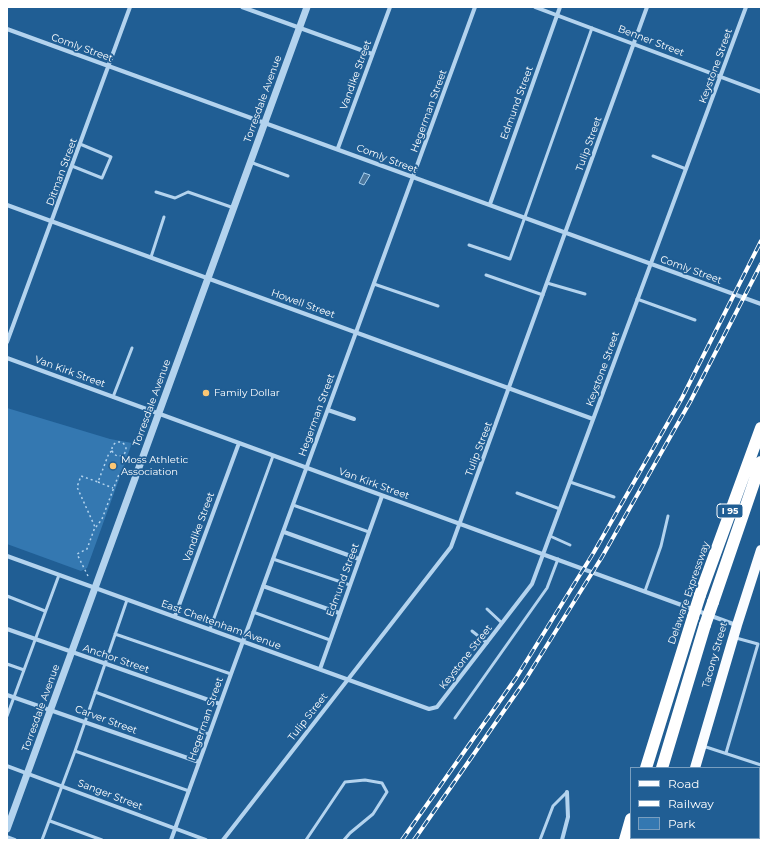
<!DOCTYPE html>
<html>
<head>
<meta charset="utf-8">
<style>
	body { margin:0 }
	#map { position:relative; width:768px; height:847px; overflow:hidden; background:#205e94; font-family:Montserrat,sans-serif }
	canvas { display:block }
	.frame { position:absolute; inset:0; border:8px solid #fff; pointer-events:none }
	.legend { position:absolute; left:630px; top:767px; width:130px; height:72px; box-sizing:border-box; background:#205e94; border:1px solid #799ebf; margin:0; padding:5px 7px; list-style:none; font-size:12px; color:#fff }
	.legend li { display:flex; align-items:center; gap:8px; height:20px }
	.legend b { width:20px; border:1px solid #799ebf }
</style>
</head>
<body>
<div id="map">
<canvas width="768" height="847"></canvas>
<div class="frame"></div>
<ul class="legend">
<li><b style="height:5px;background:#fafcff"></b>Road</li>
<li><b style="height:5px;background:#fff"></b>Railway</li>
<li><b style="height:11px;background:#3478b1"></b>Park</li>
</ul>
</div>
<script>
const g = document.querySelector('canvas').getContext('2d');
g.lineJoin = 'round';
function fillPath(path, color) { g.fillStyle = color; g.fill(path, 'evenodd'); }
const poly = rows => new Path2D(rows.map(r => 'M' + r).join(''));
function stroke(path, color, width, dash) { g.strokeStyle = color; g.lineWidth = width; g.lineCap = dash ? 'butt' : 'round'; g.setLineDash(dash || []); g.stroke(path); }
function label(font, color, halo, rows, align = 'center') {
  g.font = font + ' Montserrat,sans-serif'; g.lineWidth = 3.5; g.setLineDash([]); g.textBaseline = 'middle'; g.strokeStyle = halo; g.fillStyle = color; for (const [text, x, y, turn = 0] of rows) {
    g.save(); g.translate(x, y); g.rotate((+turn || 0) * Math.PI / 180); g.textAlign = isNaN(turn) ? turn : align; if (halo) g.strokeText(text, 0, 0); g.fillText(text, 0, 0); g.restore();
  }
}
fillPath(poly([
	[7,408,110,439,132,443,87,568,81,571,7,544]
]), '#3478b1');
const water = poly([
	[364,173,370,175,364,185,359,183,364,173]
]);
fillPath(water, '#4c779d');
stroke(water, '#a7cfef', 1);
stroke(poly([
	'112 449a7 7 0 1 1 14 0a7 7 0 1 1-14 0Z',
	[98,482,113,488],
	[96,527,102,519,119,474,124,476],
	[88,576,77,554,87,549,95,527,77,487,81,476,98,482,109,453,112,451]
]), '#b3d3ee', 1.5, [2, 3]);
stroke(poly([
	[653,156,686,169],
	[250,162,288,176],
	[72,166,102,178,111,157,80,144],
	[156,192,175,198,188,192,234,208],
	[469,245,510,259,592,28],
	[151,257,164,217],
	[486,275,543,295],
	[547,283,585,294],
	[374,284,438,306],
	[637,299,695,320],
	[113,397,132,348],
	[570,482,614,497],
	[517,493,560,509],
	[293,505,369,532],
	[550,536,570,545],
	[273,559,350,585],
	[645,591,661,546,668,516],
	[7,596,45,611],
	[487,609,502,623],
	[253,612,330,640],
	[210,629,273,456],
	[472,631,487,643],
	[115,634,231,674],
	[7,664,24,670],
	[95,692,209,734],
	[7,716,59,575],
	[455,718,547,588,558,559],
	[703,746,761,765],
	[75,751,127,600],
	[726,753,758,644,736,638],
	[759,789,761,790],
	[759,812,761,813],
	[50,821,102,840],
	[42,840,75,751,189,791],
	[306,840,345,782,365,780,382,783,387,792,373,814,350,833,344,840],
	[540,840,553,806,567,792]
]), '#b3d3ee', 3);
stroke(poly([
	[242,7,372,54],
	[535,7,761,92],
	[7,29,761,304],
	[338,148,390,7],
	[490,204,560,7],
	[7,205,593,419],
	[7,342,130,7],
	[7,358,736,625],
	[328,410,354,419],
	[284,532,359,559],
	[7,556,429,709,437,707,532,584,746,7],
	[263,586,339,613],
	[175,616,239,443],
	[7,629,220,704],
	[320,669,382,496],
	[7,695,199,762],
	[7,766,206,840],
	[7,837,15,840],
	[171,840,231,674,475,7],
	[223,840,451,547,647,7],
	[562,840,568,817,567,792]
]), '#b3d3ee', 4);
stroke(poly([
	[7,829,307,7]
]), '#b3d3ee', 7);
stroke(poly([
	[695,768,737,625,761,550],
	[674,840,674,838]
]), '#fafcff', 10);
stroke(poly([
	[700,595,761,428],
	[713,602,761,462],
	[646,768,693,617],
	[662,768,705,625],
	[625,840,631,819],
	[640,840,640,838]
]), '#fff', 12);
const rail = poly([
	[402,840,516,678,594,552,682,398,761,241],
	[414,840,524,682,602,557,690,402,761,264]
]);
stroke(rail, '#fff', 4);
stroke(rail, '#205e94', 2.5, [8]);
stroke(poly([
	[693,617,700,595],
	[705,625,713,602]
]), '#fff', 12);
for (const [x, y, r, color] of [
	[206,393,4,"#fbc774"],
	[113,466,4,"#fbc774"]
]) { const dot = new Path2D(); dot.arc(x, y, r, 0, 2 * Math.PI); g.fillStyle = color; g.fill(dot); stroke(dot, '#205e94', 1.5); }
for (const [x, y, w] of [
	[730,511,26]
]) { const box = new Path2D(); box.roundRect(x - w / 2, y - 7, w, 14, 3); g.fillStyle = '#205e94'; g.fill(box); stroke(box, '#fff', 1); }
label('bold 9px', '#fff', null, [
	["I 95",730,511]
]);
label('10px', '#fff', '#205e94', [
	["Benner Street",651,41,21],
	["Comly Street",82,48,20],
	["Keystone Street",716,66,-70],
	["Vandike Street",356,75,-70],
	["Torresdale Avenue",263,99,-70],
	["Edmund Street",517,103,-70],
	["Hegerman Street",429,111,-70],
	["Tulip Street",589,144,-70],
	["Comly Street",387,159,21],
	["Ditman Street",62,172,-70],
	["Comly Street",691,270,20],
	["Howell Street",303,304,20],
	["Keystone Street",603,369,-70],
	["Van Kirk Street",70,372,20],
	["Torresdale Avenue",152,403,-70],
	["Hegerman Street",317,415,-70],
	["Tulip Street",479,449,-69],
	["Van Kirk Street",374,484,20],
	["Vandike Street",199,527,-70],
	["Edmund Street",343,580,-70],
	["Delaware Expressway",689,593,-71],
	["East Cheltenham Avenue",221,625,20],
	["Tacony Street",715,655,-74],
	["Keystone Street",466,657,-52],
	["Anchor Street",116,659,19],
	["Torresdale Avenue",41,708,-70],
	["Tulip Street",308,717,-52],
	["Hegerman Street",206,719,-71],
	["Carver Street",106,720,20],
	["Sanger Street",110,795,21]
]);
label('10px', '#fff', '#205e94', [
	["Family Dollar",214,393],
	["Moss Athletic",121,460],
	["Association",121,472]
], 'left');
</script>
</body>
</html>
